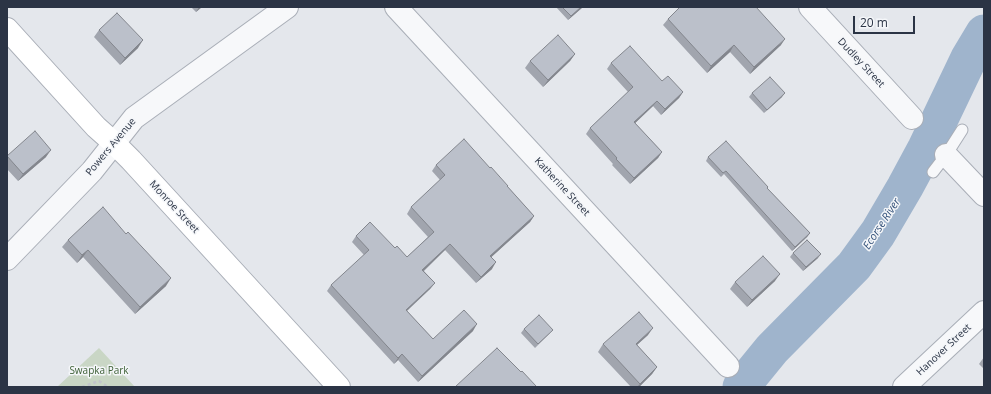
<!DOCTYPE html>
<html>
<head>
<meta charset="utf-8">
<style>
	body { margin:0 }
	#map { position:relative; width:991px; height:394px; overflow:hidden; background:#e4e7ec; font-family:"Open Sans",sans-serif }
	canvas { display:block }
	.frame { position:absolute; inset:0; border:8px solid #2b3445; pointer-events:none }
	.scale { position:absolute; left:853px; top:16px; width:62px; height:18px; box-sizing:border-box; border:2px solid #2b3445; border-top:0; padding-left:5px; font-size:12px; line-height:14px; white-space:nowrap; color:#2b3445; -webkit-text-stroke:3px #f4f6f9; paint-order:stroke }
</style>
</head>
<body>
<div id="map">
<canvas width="991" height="394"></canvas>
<div class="frame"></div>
<div class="scale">20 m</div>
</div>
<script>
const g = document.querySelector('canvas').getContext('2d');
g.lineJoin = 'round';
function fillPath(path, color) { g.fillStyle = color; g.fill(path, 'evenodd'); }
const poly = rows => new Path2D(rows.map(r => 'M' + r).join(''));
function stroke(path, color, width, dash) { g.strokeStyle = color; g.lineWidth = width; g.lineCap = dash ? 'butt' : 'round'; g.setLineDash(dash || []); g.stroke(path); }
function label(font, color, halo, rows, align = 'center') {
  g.font = font + ' "Open Sans",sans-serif'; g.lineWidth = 3; g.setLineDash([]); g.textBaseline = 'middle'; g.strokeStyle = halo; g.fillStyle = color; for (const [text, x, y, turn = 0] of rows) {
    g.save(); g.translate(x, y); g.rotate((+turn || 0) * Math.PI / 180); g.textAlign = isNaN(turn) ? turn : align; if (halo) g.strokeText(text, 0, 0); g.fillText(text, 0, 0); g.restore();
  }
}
fillPath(poly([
	[99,348,135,387,57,387]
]), '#c9d6c5');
stroke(poly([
	[741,387,772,349,854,266,878,233,905,187,926,148,969,58,984,33]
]), '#9fb4cc', 37);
const lane = poly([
	[933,172,946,155,962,130]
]);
const street = poly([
	[396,7,728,366],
	[810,7,912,118],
	[946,155,984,195],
	[7,259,92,171,134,118,287,7],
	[904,387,984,312]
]);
const secondary = poly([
	[7,29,96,127,114,143,131,160,339,387]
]);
stroke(lane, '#a9aeb7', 13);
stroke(street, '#a9aeb7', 24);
stroke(secondary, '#a9aeb7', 24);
stroke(poly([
	[82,387,99,381,108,387]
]), '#c2c5cb', 2.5, [3, 3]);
stroke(lane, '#f7f8fa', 11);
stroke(street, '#f7f8fa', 22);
stroke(secondary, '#fff', 22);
fillPath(poly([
	[191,7,202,7,196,12],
	[556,7,583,7,568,20],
	[668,19,781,45,750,74,730,52,707,73,663,25],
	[99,30,138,48,120,65,94,37],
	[575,54,570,61,543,87,525,68,530,61],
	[611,63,662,81,683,92,679,98,661,115,653,106,635,123,662,152,658,158,630,184,612,165,613,164,586,134,590,128,628,92,607,69],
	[752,93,782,97,764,113,749,97],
	[7,156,46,157,18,181,7,169],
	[708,157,767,188,810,233,807,237,792,251,724,174,721,177,706,161],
	[436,165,507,186,534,216,530,222,491,257,492,269,476,283,445,250,424,271,435,283,430,289,407,311,433,339,473,331,418,382,398,360,394,364,327,291,331,285,364,255,352,242,356,236,395,248,407,257,428,237,407,214,411,207,440,180,432,171],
	[68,240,166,286,135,314,83,257,77,263,62,247],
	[793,253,818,258,803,271,790,257],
	[775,281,747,307,730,289,735,282],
	[524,329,550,333,535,348,521,333],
	[648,335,637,345,657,367,652,374,639,387,631,387,598,352,603,344],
	[984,357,984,369,979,364]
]), '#a1a5ae');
fillPath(poly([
	[199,7,202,7,196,12],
	[581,7,583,7,568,20,571,16],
	[785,39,781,45,750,74,754,67],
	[143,40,138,48,120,65,125,58],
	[734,45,730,52,707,73,711,66],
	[575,54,570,61,543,87,548,80],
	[683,92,679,98,661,115,665,109],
	[785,93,782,97,764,113,767,110],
	[657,101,653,106,630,128,634,122],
	[51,150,46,157,18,181,23,174],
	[662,152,658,158,630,184,634,178],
	[534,216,530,222,486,262,490,256],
	[810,233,807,237,792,251,795,247],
	[450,244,445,250,418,276,422,270],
	[88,250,83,257,77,263,82,255],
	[821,254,818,258,803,271,806,267],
	[496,262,492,269,476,283,481,277],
	[780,274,775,281,747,307,752,300],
	[171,278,166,286,135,314,140,307],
	[435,283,430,289,401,316,406,310],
	[477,324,473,331,418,382,422,376],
	[653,328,648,335,630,351,636,344],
	[402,354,398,360,394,364,398,358],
	[657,367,652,374,639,387,637,387]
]), '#83868d');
const building = poly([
	[562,7,581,7,571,16,562,7],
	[680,7,756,7,785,39,754,67,734,45,711,66,668,19,680,7],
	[117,13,143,40,125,58,99,30,117,13],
	[558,35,575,54,548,80,530,61,558,35],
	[630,46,662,81,668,76,683,92,665,109,657,101,634,122,662,152,634,178,616,159,617,158,590,128,633,87,611,63,630,46],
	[770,77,785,93,767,110,752,93,770,77],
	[35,131,51,150,23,174,7,156,35,131],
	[464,139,490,168,491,167,508,186,507,186,534,216,490,256,496,262,481,277,450,244,422,270,435,283,406,310,433,339,464,310,477,324,422,376,402,354,398,358,331,285,369,250,356,236,370,222,395,248,397,246,407,257,434,232,411,207,445,175,436,165,464,139],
	[726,141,768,187,767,188,810,233,795,247,726,171,723,173,708,157,726,141],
	[103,207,126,234,128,232,171,278,140,307,88,250,82,255,68,240,103,207],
	[807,240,821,254,806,267,793,253,807,240],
	[763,256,780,274,752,300,735,282,763,256],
	[639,312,653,328,636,344,657,367,640,384,603,344,639,312],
	[539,315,553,330,538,344,524,329,539,315],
	[497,348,521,372,522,371,536,386,534,387,455,387,497,348]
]);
fillPath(building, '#bbc0ca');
stroke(building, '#83868d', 1);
label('10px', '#2b3445', '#f4f6f9', [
	["Dudley Street",861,63,47],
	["Powers Avenue",111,147,-50],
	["Katherine Street",562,187,47],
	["Monroe Street",174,207,47],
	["Hanover Street",944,350,-43]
]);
label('10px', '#3f6138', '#f4f6f9', [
	["Swapka Park",99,371]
]);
label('italic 11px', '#34527a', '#f4f6f9', [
	["Ecorse River",882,224,-57]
]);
</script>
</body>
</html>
